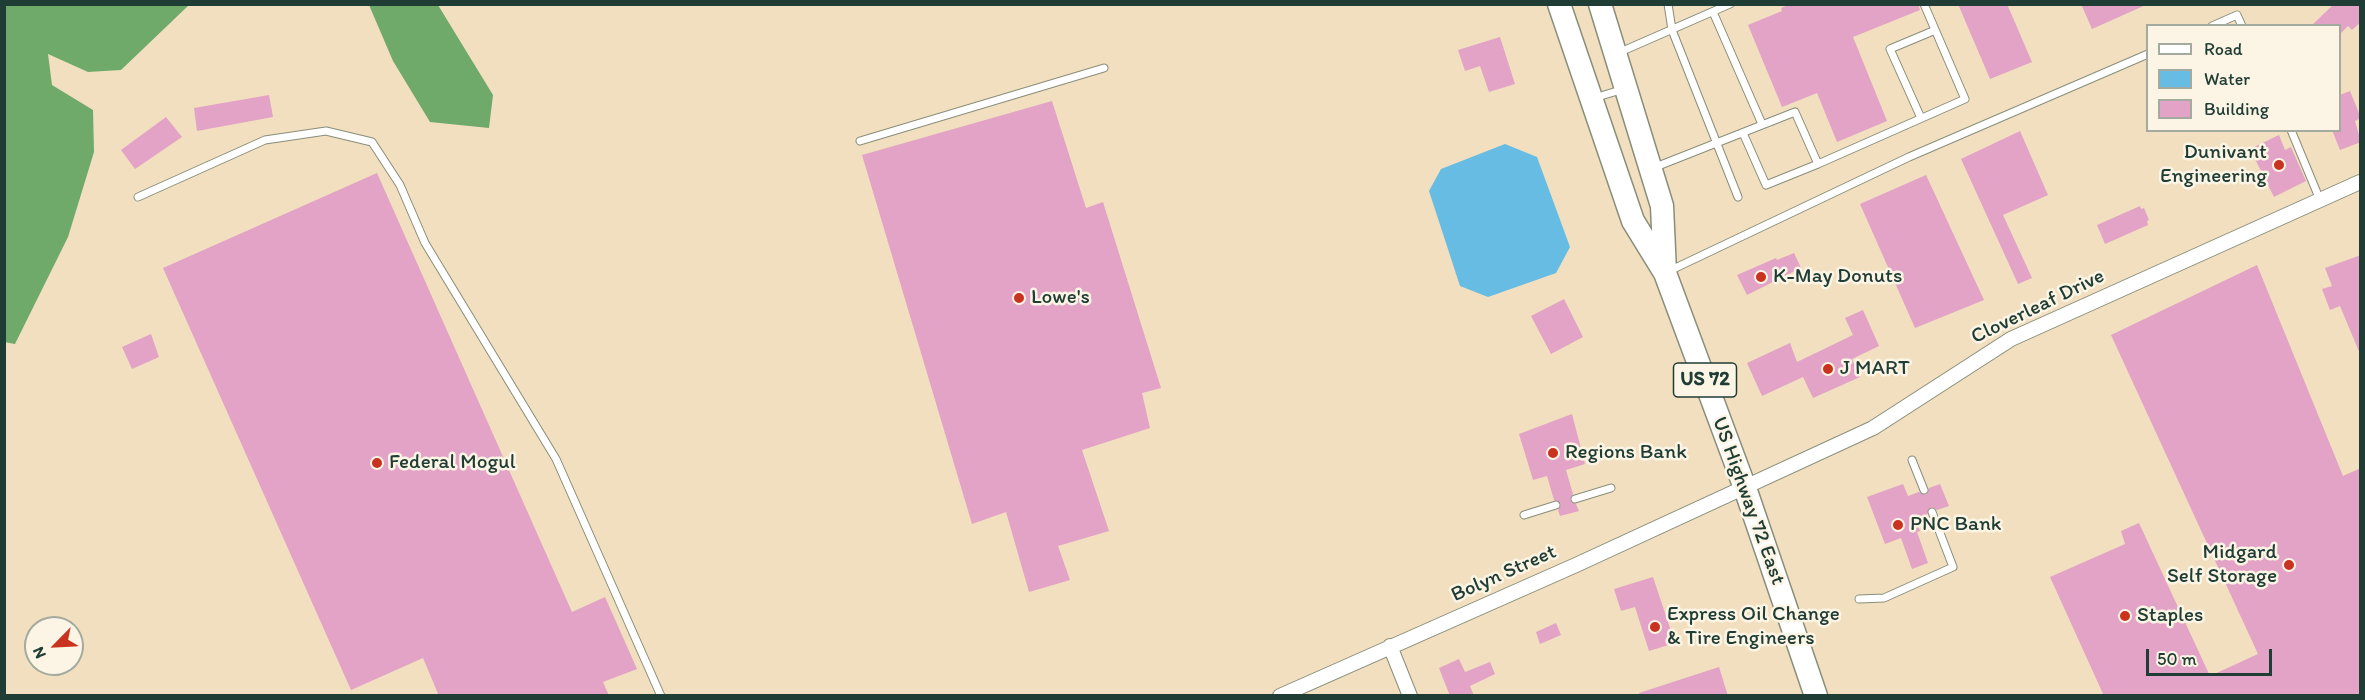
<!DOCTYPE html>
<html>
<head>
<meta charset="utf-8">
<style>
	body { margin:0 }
	#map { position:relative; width:2365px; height:700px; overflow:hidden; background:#f1dfbf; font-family:Itim,sans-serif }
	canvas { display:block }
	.frame { position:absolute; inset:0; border:6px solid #1f3d34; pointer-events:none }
	.legend { position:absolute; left:2146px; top:24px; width:195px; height:108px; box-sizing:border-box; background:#fcf5e5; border:2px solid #a4ab9e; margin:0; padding:8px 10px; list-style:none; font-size:18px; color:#1f3d34 }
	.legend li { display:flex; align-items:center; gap:12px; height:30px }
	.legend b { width:30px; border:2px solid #a4ab9e }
	.north { position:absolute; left:24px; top:616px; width:60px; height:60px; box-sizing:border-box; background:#fcf5e5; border:2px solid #a4ab9e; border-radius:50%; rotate:246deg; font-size:16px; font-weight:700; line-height:24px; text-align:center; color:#1f3d34 }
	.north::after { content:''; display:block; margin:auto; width:21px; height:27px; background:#c8321e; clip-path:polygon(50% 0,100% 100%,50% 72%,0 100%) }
	.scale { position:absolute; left:2146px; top:649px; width:126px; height:27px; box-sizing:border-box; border:3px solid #1f3d34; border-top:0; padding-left:8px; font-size:18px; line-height:21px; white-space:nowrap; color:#1f3d34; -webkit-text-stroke:4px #fcf5e5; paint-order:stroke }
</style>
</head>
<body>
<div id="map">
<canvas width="2365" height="700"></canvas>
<div class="frame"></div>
<ul class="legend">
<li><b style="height:8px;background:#fff"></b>Road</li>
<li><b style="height:16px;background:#66bce3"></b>Water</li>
<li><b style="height:16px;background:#e2a3c6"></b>Building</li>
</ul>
<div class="north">N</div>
<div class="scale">50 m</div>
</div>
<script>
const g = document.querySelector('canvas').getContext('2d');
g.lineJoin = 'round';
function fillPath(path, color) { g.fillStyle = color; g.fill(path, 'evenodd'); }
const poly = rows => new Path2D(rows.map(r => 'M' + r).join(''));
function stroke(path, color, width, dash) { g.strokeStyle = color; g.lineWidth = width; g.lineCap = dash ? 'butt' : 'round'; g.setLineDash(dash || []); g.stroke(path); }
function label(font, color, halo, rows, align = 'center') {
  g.font = font + ' Itim,sans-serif'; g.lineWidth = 5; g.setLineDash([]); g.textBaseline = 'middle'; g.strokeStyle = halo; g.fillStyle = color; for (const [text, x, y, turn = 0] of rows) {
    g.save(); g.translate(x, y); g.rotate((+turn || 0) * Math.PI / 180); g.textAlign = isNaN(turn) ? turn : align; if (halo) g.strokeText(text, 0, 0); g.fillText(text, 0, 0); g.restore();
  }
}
fillPath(poly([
	[5,4,189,5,121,70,88,72,48,54,52,85,93,110,94,152,68,237,15,344,4,342],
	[369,5,438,5,493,95,489,128,430,122,393,61]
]), '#6faa6a');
fillPath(poly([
	[1505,144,1537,157,1570,247,1556,273,1488,297,1460,286,1429,191,1441,169]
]), '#66bce3');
fillPath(poly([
	[1791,4,1918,4,1920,10,1853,37,1887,121,1837,142,1817,93,1782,107,1748,25,1782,11,1781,8],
	[1958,4,2007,4,2032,62,1990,79],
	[2081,4,2148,4,2092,29],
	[2334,4,2361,4,2361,22,2352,30,2348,26,2340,34,2340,26,2311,26],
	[1500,37,1515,84,1489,92,1480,66,1465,71,1458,50],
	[2350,91,2361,118,2355,121,2361,142,2340,150,2332,130,2340,130,2340,95],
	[269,95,273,117,197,131,194,108],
	[1052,101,1086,208,1103,202,1161,388,1142,393,1150,428,1082,450,1109,531,1058,546,1070,580,1029,592,1006,512,972,524,862,155],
	[166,117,182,137,135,169,121,150],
	[2020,131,2048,195,2003,215,2032,278,2018,284,1961,159],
	[2279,135,2285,150,2291,147,2306,181,2274,197,2250,149],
	[377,173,572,612,605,597,637,669,603,682,609,696,439,696,423,658,351,690,163,268],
	[1926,175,1984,300,1915,328,1860,204],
	[2140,206,2141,209,2144,208,2149,220,2147,221,2148,225,2105,244,2097,225],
	[1794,253,1801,268,1747,295,1737,275,1776,258,1777,260],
	[2361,255,2361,354,2360,354,2340,306,2330,310,2322,289,2332,286,2325,268],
	[2257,265,2343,476,2361,468,2361,696,2104,696,2050,577,2125,544,2121,531,2139,523,2210,676,2258,654,2111,335],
	[1564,299,1583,337,1551,354,1531,316],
	[1863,310,1879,346,1852,359,1860,377,1813,398,1803,377,1762,396,1747,363,1790,343,1797,362,1853,335,1845,318],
	[151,334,159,357,132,369,122,347],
	[1572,414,1585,464,1566,470,1573,494,1570,500,1576,504,1579,511,1560,516,1558,510,1561,504,1554,500,1547,476,1533,480,1519,434],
	[1903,484,1908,496,1919,492,1926,495,1929,488,1940,484,1949,506,1937,510,1931,507,1927,514,1916,519,1920,531,1917,532,1928,563,1912,569,1901,538,1885,544,1867,497],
	[1653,577,1675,643,1649,651,1635,607,1621,611,1614,589],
	[1556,623,1561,635,1540,644,1536,632],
	[1459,659,1465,672,1490,662,1495,674,1470,686,1474,696,1450,696,1439,668],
	[1719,667,1728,696,1640,696,1639,693]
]), '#e2a3c6');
const service = poly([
	[1668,4,1672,30,1738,197],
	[1713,12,1762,124],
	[2212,26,2237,15,2242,26],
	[1618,53,1730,4],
	[1594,98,1624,89],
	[1921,118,1890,49,1933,31],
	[2291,130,2320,200],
	[860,141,1104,68],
	[1818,164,1965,99,1924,4],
	[1653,168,1795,112,1818,164,1766,185,1743,133],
	[138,197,265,140,326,131,372,142,400,185,425,243,556,459,661,696],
	[1669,271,1909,157,2148,54],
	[1912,460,1924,490],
	[1575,499,1611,488],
	[1524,515,1556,505],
	[1859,599,1884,598,1953,567,1932,512]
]);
const minor = poly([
	[1390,646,1410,696],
	[1280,696,1576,565,1873,428,2011,339,2360,182]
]);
const trunk = poly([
	[1559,4,1633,221,1665,273,1745,488,1816,696],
	[1600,4,1662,206,1665,272]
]);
stroke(service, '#888e7a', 9);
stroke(minor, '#888e7a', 16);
stroke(trunk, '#888e7a', 25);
stroke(service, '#fff', 7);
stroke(minor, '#fff', 14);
stroke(trunk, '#fff', 22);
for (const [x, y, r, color] of [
	[2279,165,6,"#c8321e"],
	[1761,277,6,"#c8321e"],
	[1019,298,6,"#c8321e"],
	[1828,369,6,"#c8321e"],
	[1553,453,6,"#c8321e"],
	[377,463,6,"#c8321e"],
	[1898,525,6,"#c8321e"],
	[2289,565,6,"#c8321e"],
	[2125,616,6,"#c8321e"],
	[1655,627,6,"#c8321e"]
]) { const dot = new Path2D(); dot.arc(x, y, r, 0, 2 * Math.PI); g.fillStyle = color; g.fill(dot); stroke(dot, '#fcf5e5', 2); }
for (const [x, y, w] of [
	[1705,380,63]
]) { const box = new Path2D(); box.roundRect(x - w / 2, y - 17, w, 34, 4.5); g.fillStyle = '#fcf5e5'; g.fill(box); stroke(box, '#1f3d34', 1.5); }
label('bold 20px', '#1f3d34', null, [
	["US 72",1705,380]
]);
label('21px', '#1f3d34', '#fcf5e5', [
	["Dunivant",2267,153,"right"],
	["Engineering",2267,177,"right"],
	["K-May Donuts",1773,277],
	["Lowe's",1031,298],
	["J MART",1840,369],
	["Regions Bank",1565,453],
	["Federal Mogul",389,463],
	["PNC Bank",1910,525],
	["Midgard",2277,553,"right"],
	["Self Storage",2277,577,"right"],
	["Express Oil Change",1667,615],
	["& Tire Engineers",1667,639],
	["Staples",2137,616]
], 'left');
label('21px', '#1f3d34', '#fcf5e5', [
	["Cloverleaf Drive",2038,307,-26],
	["US Highway 72 East",1748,501,70],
	["Bolyn Street",1504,574,-24]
]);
</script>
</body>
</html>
